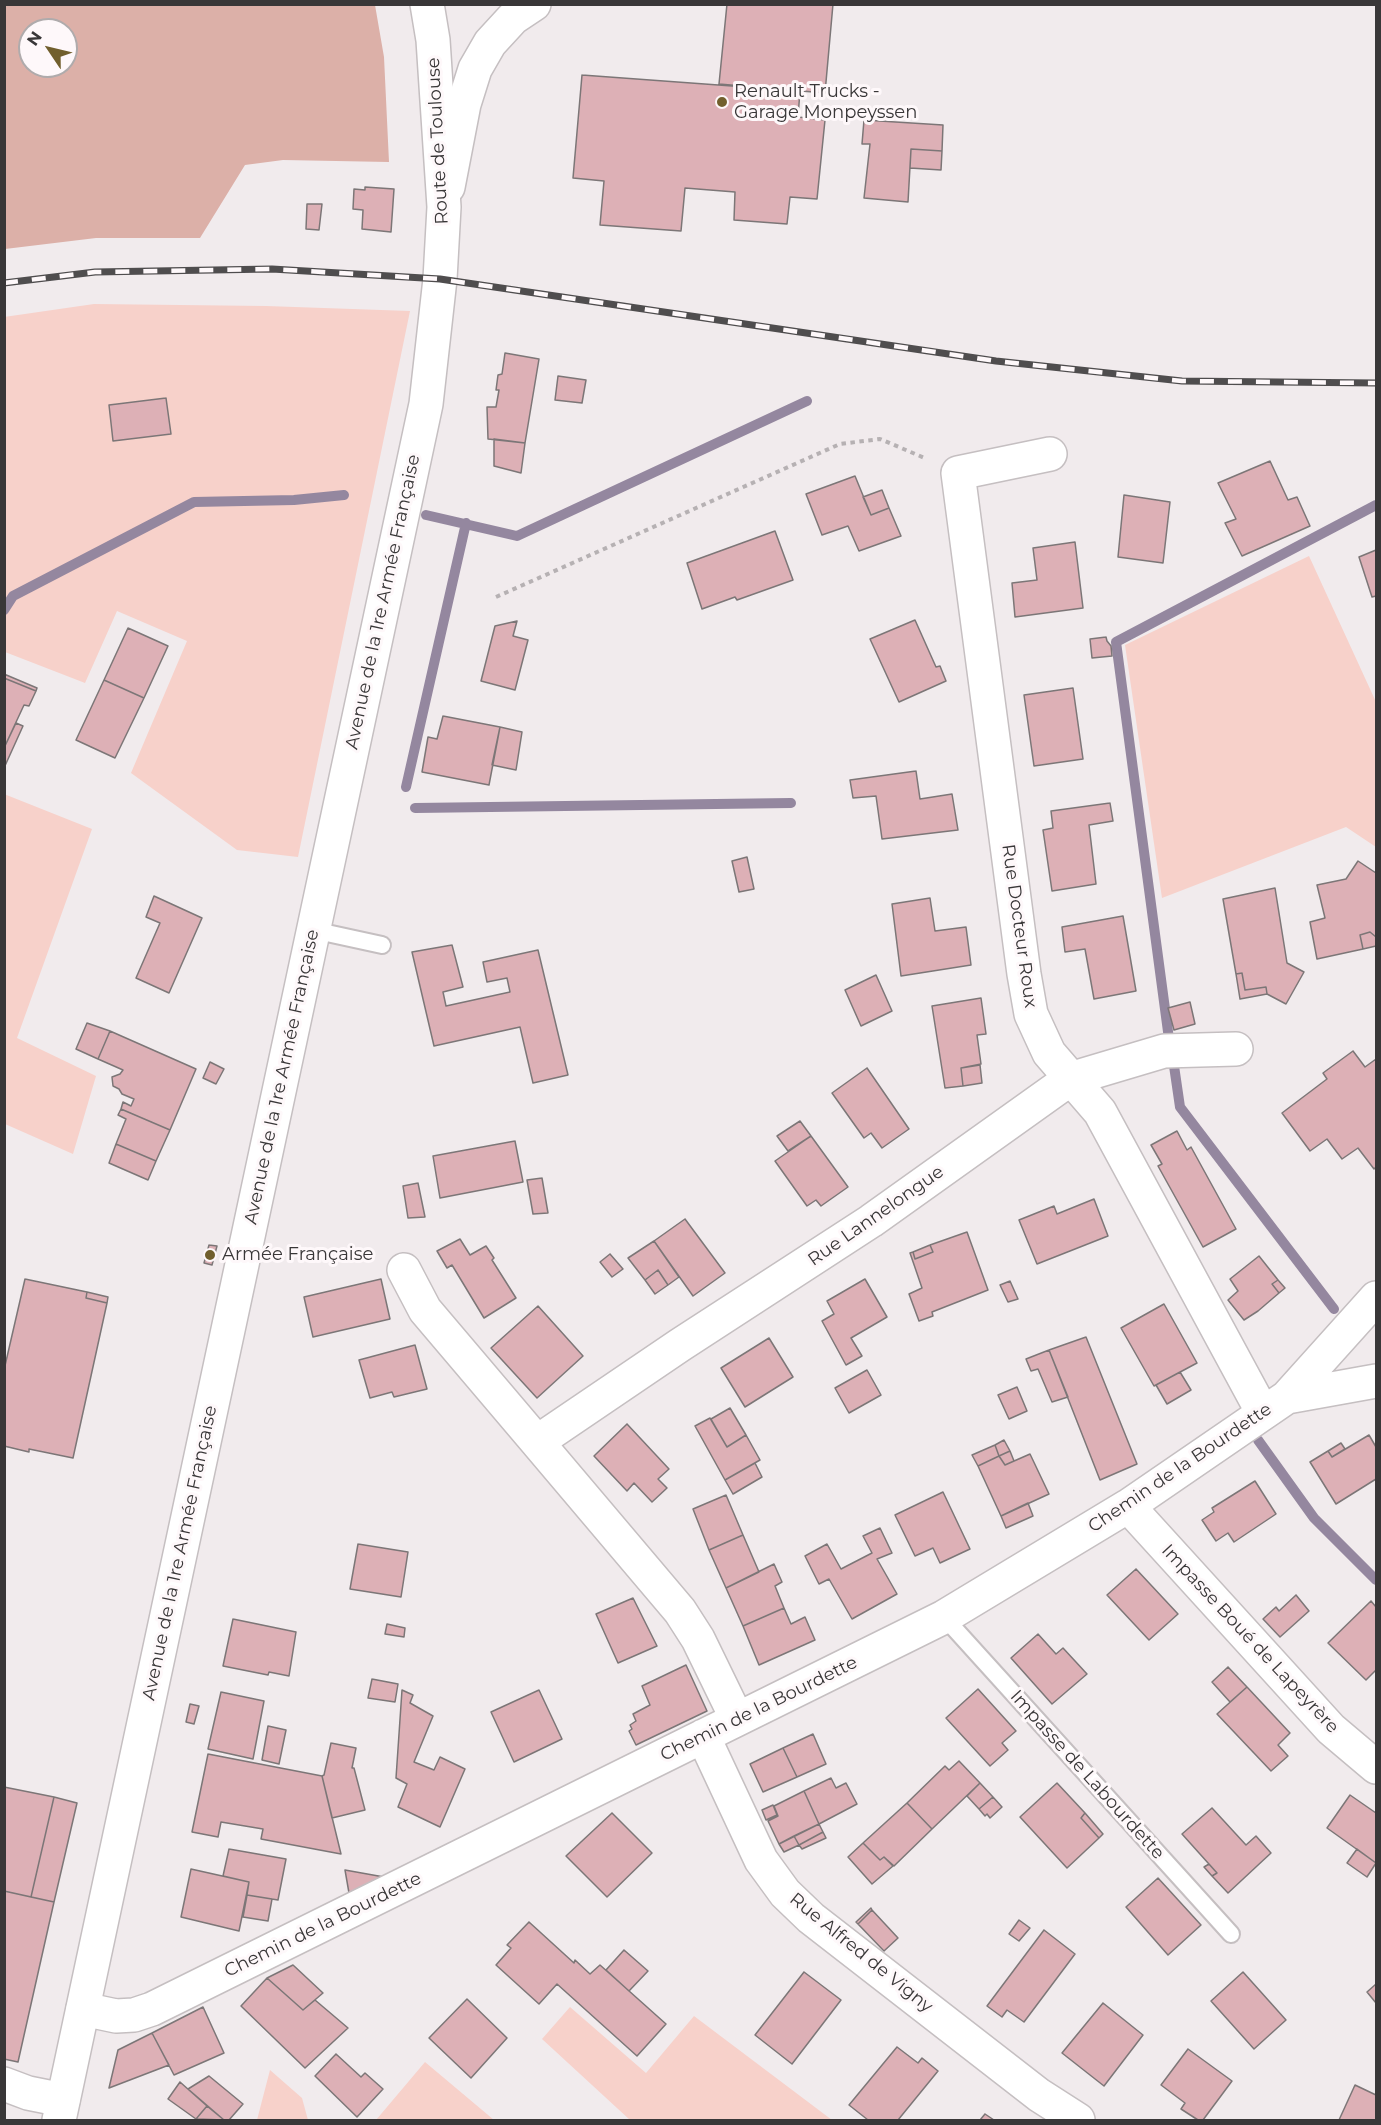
<!DOCTYPE html>
<html>
<head>
<meta charset="utf-8">
<style>
	body { margin:0 }
	#map { position:relative; width:1381px; height:2125px; overflow:hidden; background:#f1ebed; font-family:Montserrat,sans-serif }
	canvas { display:block }
	.frame { position:absolute; inset:0; border:6px solid #393738; pointer-events:none }
	.north { position:absolute; left:18px; top:18px; width:60px; height:60px; box-sizing:border-box; background:#fef8fa; border:2px solid #afabac; border-radius:50%; rotate:305deg; font-size:16px; font-weight:700; line-height:24px; text-align:center; color:#393738 }
	.north::after { content:''; display:block; margin:auto; width:21px; height:27px; background:#715f2d; clip-path:polygon(50% 0,100% 100%,50% 72%,0 100%) }
</style>
</head>
<body>
<div id="map">
<canvas width="1381" height="2125"></canvas>
<div class="frame"></div>
<div class="north">N</div>
</div>
<script>
const g = document.querySelector('canvas').getContext('2d');
g.lineJoin = 'round';
function fillPath(path, color) { g.fillStyle = color; g.fill(path, 'evenodd'); }
const poly = rows => new Path2D(rows.map(r => 'M' + r).join(''));
function stroke(path, color, width, dash) { g.strokeStyle = color; g.lineWidth = width; g.lineCap = dash ? 'butt' : 'round'; g.setLineDash(dash || []); g.stroke(path); }
function label(font, color, halo, rows, align = 'center') {
  g.font = font + ' Montserrat,sans-serif'; g.lineWidth = 6; g.setLineDash([]); g.textBaseline = 'middle'; g.strokeStyle = halo; g.fillStyle = color; for (const [text, x, y, turn = 0] of rows) {
    g.save(); g.translate(x, y); g.rotate((+turn || 0) * Math.PI / 180); g.textAlign = isNaN(turn) ? turn : align; if (halo) g.strokeText(text, 0, 0); g.fillText(text, 0, 0); g.restore();
  }
}
fillPath(poly([
	[94,304,266,306,410,311,298,857,237,850,131,773,187,641,117,611,85,683,5,652,4,317],
	[1309,556,1376,702,1376,847,1346,827,1162,898,1125,645],
	[4,794,92,829,17,1038,96,1076,73,1154,5,1124],
	[570,2007,646,2073,694,2016,832,2120,630,2120,542,2039],
	[425,2062,494,2120,376,2120],
	[270,2070,302,2098,308,2120,257,2120]
]), '#f7d1ca');
fillPath(poly([
	[4,5,375,5,384,57,389,162,283,160,245,165,200,238,96,238,5,249],
	[30,30,66,30,66,66,30,66]
]), '#dcb0a8');
stroke(poly([
	[426,515,517,536,807,401],
	[4,610,13,596,194,502,294,500,344,495],
	[406,787,466,523],
	[415,808,791,803],
	[1169,1039,1116,642,1376,505],
	[1173,1059,1180,1107,1334,1309],
	[1258,1440,1314,1518,1376,1580]
]), '#94879f', 10);
const building = poly([
	[727,4,833,4,825,93,719,84,727,4],
	[582,75,800,91,798,117,825,120,817,199,790,197,787,224,734,220,735,192,685,188,681,231,600,225,604,181,573,178,582,75],
	[864,120,943,125,942,151,911,149,908,202,864,198,870,144,862,144,864,120],
	[911,149,942,151,941,170,910,168,911,149],
	[365,187,394,189,391,232,362,229,363,210,353,209,354,189,365,190,365,187],
	[307,204,322,204,319,230,306,229,307,204],
	[505,353,539,359,525,443,488,439,487,407,496,407,499,390,496,390,498,375,502,374,505,353],
	[558,376,586,380,582,403,555,400,558,376],
	[166,398,171,434,113,441,109,405,166,398],
	[494,439,525,443,521,473,494,466,494,439],
	[1270,461,1288,500,1297,497,1310,526,1242,556,1225,523,1236,519,1218,483,1270,461],
	[855,476,871,515,889,508,901,536,859,551,848,526,822,535,806,494,855,476],
	[882,490,889,508,871,515,863,497,882,490],
	[1124,495,1170,502,1163,563,1118,557,1124,495],
	[775,531,793,580,737,600,735,597,702,609,687,563,775,531],
	[1075,542,1083,608,1015,617,1012,583,1037,580,1033,548,1075,542],
	[1376,550,1376,596,1372,597,1359,557,1376,550],
	[915,620,936,667,940,666,946,681,899,702,870,639,915,620],
	[517,621,513,636,528,640,515,690,481,681,495,626,517,621],
	[128,628,168,646,144,698,104,680,128,628],
	[1106,637,1107,641,1111,646,1112,656,1092,658,1090,639,1106,637],
	[4,674,37,688,36,691,4,678,4,674],
	[4,678,36,691,29,706,24,705,4,748,4,678],
	[104,680,144,698,115,758,76,740,104,680],
	[1073,688,1083,759,1034,766,1024,695,1073,688],
	[443,716,500,727,489,785,422,772,428,737,437,739,443,716],
	[16,723,23,726,4,768,4,748,16,723],
	[500,727,522,732,516,770,492,765,500,727],
	[916,771,920,799,952,794,958,830,882,839,876,796,853,798,850,780,916,771],
	[1110,803,1113,821,1089,825,1096,884,1052,891,1043,830,1053,828,1051,811,1110,803],
	[747,857,754,889,739,892,732,861,747,857],
	[1358,861,1376,873,1376,937,1370,932,1360,935,1363,949,1317,959,1310,922,1325,918,1317,885,1346,879,1358,861],
	[1275,888,1287,963,1304,972,1286,1004,1267,994,1266,987,1245,990,1242,973,1236,974,1223,899,1275,888],
	[154,896,202,918,169,993,136,978,160,923,146,917,154,896],
	[930,898,935,931,966,927,971,965,901,976,892,904,930,898],
	[1123,916,1136,991,1094,999,1085,949,1065,952,1062,927,1123,916],
	[1370,932,1376,937,1376,946,1363,949,1360,935,1370,932],
	[452,945,463,987,443,992,446,1006,510,992,507,978,487,982,483,962,538,950,568,1075,533,1083,520,1027,434,1046,412,952,452,945],
	[1242,973,1245,990,1266,987,1267,994,1240,999,1236,974,1242,973],
	[876,975,892,1011,861,1026,845,990,876,975],
	[981,998,986,1034,977,1035,981,1064,961,1068,963,1086,945,1088,932,1006,981,998],
	[1190,1002,1195,1024,1174,1030,1168,1008,1190,1002],
	[87,1023,110,1031,98,1059,76,1049,87,1023],
	[110,1031,196,1069,170,1130,121,1109,123,1102,131,1106,134,1099,122,1094,119,1089,113,1086,112,1077,120,1074,123,1070,98,1059,110,1031],
	[1353,1051,1365,1067,1376,1059,1376,1167,1374,1169,1358,1148,1342,1159,1327,1139,1310,1151,1282,1113,1327,1079,1323,1073,1353,1051],
	[210,1062,224,1069,216,1084,203,1078,210,1062],
	[980,1065,982,1083,963,1086,961,1068,980,1065],
	[867,1068,909,1129,882,1148,871,1133,864,1138,832,1093,867,1068],
	[121,1109,170,1130,156,1161,116,1144,126,1119,118,1115,121,1109],
	[800,1121,811,1136,788,1151,777,1136,800,1121],
	[1177,1131,1187,1150,1191,1147,1236,1229,1203,1247,1158,1166,1162,1164,1151,1145,1177,1131],
	[811,1136,848,1187,821,1206,816,1200,807,1206,775,1161,811,1136],
	[515,1141,523,1182,440,1198,433,1156,515,1141],
	[116,1144,156,1161,148,1180,109,1163,116,1144],
	[542,1178,548,1213,533,1214,527,1180,542,1178],
	[418,1183,425,1217,408,1218,403,1186,418,1183],
	[1094,1199,1108,1236,1037,1264,1019,1220,1054,1206,1057,1214,1094,1199],
	[685,1219,725,1273,693,1296,654,1241,685,1219],
	[967,1232,988,1290,932,1312,933,1316,919,1321,909,1294,922,1288,910,1253,913,1252,915,1259,933,1252,930,1245,967,1232],
	[460,1239,470,1255,486,1246,494,1258,492,1260,516,1298,484,1318,452,1265,447,1268,437,1251,460,1239],
	[654,1241,679,1277,668,1285,658,1270,645,1280,628,1258,654,1241],
	[209,1245,217,1246,212,1265,204,1263,209,1245],
	[930,1245,933,1252,915,1259,913,1252,930,1245],
	[610,1254,623,1269,612,1277,600,1262,610,1254],
	[1259,1256,1278,1280,1272,1284,1279,1293,1258,1311,1244,1320,1228,1300,1238,1291,1230,1279,1259,1256],
	[658,1270,668,1285,655,1294,645,1280,658,1270],
	[25,1279,87,1292,86,1298,107,1303,73,1458,29,1449,29,1452,4,1446,4,1370,25,1279],
	[381,1279,390,1319,313,1337,304,1297,381,1279],
	[865,1279,887,1317,851,1338,862,1356,846,1365,822,1321,834,1314,827,1301,865,1279],
	[1278,1280,1285,1288,1279,1293,1272,1284,1278,1280],
	[1010,1281,1018,1299,1008,1302,1000,1285,1010,1281],
	[87,1292,108,1297,107,1303,86,1298,87,1292],
	[1164,1304,1197,1363,1154,1386,1121,1328,1164,1304],
	[538,1306,583,1356,537,1398,491,1348,538,1306],
	[1086,1337,1137,1464,1100,1480,1049,1350,1086,1337],
	[769,1338,793,1377,745,1407,721,1368,769,1338],
	[415,1345,427,1389,394,1397,392,1392,370,1398,359,1360,415,1345],
	[1049,1350,1068,1397,1052,1402,1038,1369,1031,1371,1026,1359,1049,1350],
	[867,1370,881,1395,849,1413,835,1388,867,1370],
	[1180,1372,1191,1390,1167,1404,1156,1385,1180,1372],
	[1017,1387,1027,1411,1009,1419,998,1395,1017,1387],
	[730,1408,746,1435,727,1447,711,1419,730,1408],
	[710,1418,727,1447,746,1435,760,1460,725,1480,695,1426,710,1418],
	[627,1424,669,1469,658,1479,667,1488,652,1502,634,1483,627,1491,594,1456,627,1424],
	[1369,1435,1376,1447,1376,1479,1336,1504,1310,1462,1328,1451,1332,1457,1369,1435],
	[1004,1440,1010,1451,999,1456,995,1445,1004,1440],
	[1341,1443,1345,1449,1332,1457,1328,1451,1341,1443],
	[995,1445,999,1456,978,1466,972,1455,995,1445],
	[1010,1451,1014,1461,1005,1465,999,1456,1010,1451],
	[1030,1454,1049,1494,1001,1516,978,1466,999,1456,1005,1465,1030,1454],
	[755,1463,762,1477,733,1494,725,1480,755,1463],
	[1255,1481,1276,1514,1234,1542,1228,1533,1216,1541,1202,1520,1214,1512,1212,1508,1255,1481],
	[943,1492,970,1549,940,1563,933,1548,915,1556,895,1515,943,1492],
	[726,1495,743,1535,709,1550,693,1509,726,1495],
	[1028,1503,1033,1516,1006,1528,1001,1516,1028,1503],
	[880,1528,892,1553,877,1559,897,1594,852,1619,829,1579,819,1584,805,1556,827,1544,841,1569,872,1553,863,1536,880,1528],
	[743,1535,759,1572,726,1588,709,1550,743,1535],
	[358,1544,408,1552,401,1597,350,1589,358,1544],
	[774,1564,782,1582,775,1586,784,1608,743,1626,726,1588,774,1564],
	[1136,1569,1178,1614,1149,1640,1107,1595,1136,1569],
	[1296,1595,1309,1611,1280,1637,1263,1619,1276,1607,1279,1611,1296,1595],
	[633,1598,657,1646,618,1663,596,1614,633,1598],
	[1371,1601,1376,1607,1376,1670,1366,1680,1328,1643,1371,1601],
	[784,1608,791,1624,805,1617,815,1640,759,1665,743,1626,784,1608],
	[233,1619,296,1632,289,1676,269,1672,268,1675,223,1666,233,1619],
	[387,1624,405,1628,404,1637,385,1634,387,1624],
	[1038,1634,1056,1654,1063,1648,1087,1674,1052,1704,1011,1658,1038,1634],
	[686,1665,707,1711,636,1745,629,1731,632,1729,630,1725,636,1721,633,1714,650,1705,642,1686,686,1665],
	[1228,1667,1247,1687,1230,1702,1212,1682,1228,1667],
	[372,1679,398,1684,395,1702,368,1698,372,1679],
	[1247,1687,1290,1733,1278,1745,1288,1756,1271,1771,1217,1714,1247,1687],
	[978,1689,1016,1731,1002,1743,1008,1750,990,1766,946,1718,978,1689],
	[402,1690,413,1695,410,1703,433,1716,414,1762,434,1770,440,1757,465,1769,440,1827,398,1807,407,1784,396,1778,402,1690],
	[539,1690,562,1739,514,1762,491,1712,539,1690],
	[221,1692,264,1701,253,1759,208,1749,221,1692],
	[190,1704,199,1706,194,1724,186,1722,190,1704],
	[268,1726,286,1730,279,1764,262,1760,268,1726],
	[813,1734,826,1764,797,1777,783,1748,813,1734],
	[331,1743,356,1748,352,1768,354,1768,365,1810,332,1818,322,1776,324,1775,331,1743],
	[783,1748,797,1777,763,1792,750,1764,783,1748],
	[208,1754,322,1776,341,1854,261,1839,263,1829,221,1822,218,1837,192,1832,208,1754],
	[959,1761,980,1783,932,1829,907,1803,945,1766,949,1770,959,1761],
	[831,1778,836,1788,846,1783,857,1804,819,1824,804,1791,831,1778],
	[980,1783,993,1797,979,1809,967,1796,980,1783],
	[1057,1783,1085,1813,1081,1818,1099,1838,1067,1868,1020,1817,1057,1783],
	[4,1787,54,1797,31,1897,4,1891,4,1787],
	[804,1791,819,1824,779,1844,768,1821,778,1816,774,1806,804,1791],
	[1350,1795,1376,1813,1376,1863,1327,1828,1350,1795],
	[54,1797,77,1803,54,1902,31,1897,54,1797],
	[993,1797,1002,1807,990,1818,987,1814,985,1816,979,1809,993,1797],
	[907,1803,932,1829,894,1866,884,1857,880,1860,863,1843,907,1803],
	[773,1805,777,1815,766,1820,762,1810,773,1805],
	[1212,1808,1246,1845,1256,1836,1271,1853,1228,1893,1212,1876,1217,1873,1182,1834,1212,1808],
	[612,1813,652,1853,607,1897,566,1856,612,1813],
	[1085,1813,1103,1834,1099,1838,1081,1818,1085,1813],
	[819,1824,823,1832,799,1845,794,1836,819,1824],
	[823,1832,826,1838,802,1849,799,1845,823,1832],
	[794,1836,799,1845,784,1852,779,1844,794,1836],
	[863,1843,880,1860,884,1857,893,1866,872,1884,848,1857,863,1843],
	[229,1849,286,1859,278,1900,247,1895,249,1882,223,1876,229,1849],
	[1357,1849,1376,1863,1367,1877,1347,1863,1357,1849],
	[1209,1864,1217,1873,1212,1876,1204,1867,1209,1864],
	[191,1869,249,1882,239,1931,181,1917,191,1869],
	[345,1870,384,1877,349,1893,345,1870],
	[1158,1878,1201,1925,1168,1955,1126,1907,1158,1878],
	[4,1891,54,1902,18,2062,4,2059,4,1891],
	[247,1895,272,1899,268,1921,243,1917,247,1895],
	[871,1908,872,1910,858,1924,856,1922,871,1908],
	[872,1910,898,1938,884,1951,858,1924,872,1910],
	[1019,1920,1030,1928,1019,1941,1009,1934,1019,1920],
	[529,1922,574,1963,575,1960,590,1974,600,1965,666,2024,637,2056,557,1984,539,2004,496,1965,511,1948,507,1945,529,1922],
	[1044,1930,1075,1954,1024,2022,1007,2010,1002,2017,987,2006,1044,1930],
	[624,1950,648,1971,629,1991,606,1970,624,1950],
	[293,1965,323,1993,303,2010,267,1978,293,1965],
	[804,1972,841,2000,792,2064,755,2035,804,1972],
	[1243,1972,1286,2020,1254,2049,1211,2001,1243,1972],
	[267,1978,303,2010,315,2000,348,2028,305,2068,241,2006,267,1978],
	[1376,1984,1376,2003,1367,1992,1376,1984],
	[467,1999,507,2038,471,2078,429,2038,467,1999],
	[1103,2003,1143,2035,1104,2086,1062,2053,1103,2003],
	[203,2007,224,2053,174,2075,152,2033,203,2007],
	[152,2033,169,2065,109,2088,118,2050,152,2033],
	[897,2047,918,2063,922,2058,938,2071,898,2120,868,2120,849,2105,897,2047],
	[1188,2049,1232,2081,1203,2120,1198,2120,1181,2109,1185,2103,1161,2085,1188,2049],
	[336,2054,361,2077,365,2073,383,2089,357,2117,315,2076,336,2054],
	[209,2076,243,2104,229,2120,224,2120,188,2089,209,2076],
	[180,2082,207,2106,196,2119,168,2099,180,2082],
	[1355,2085,1376,2095,1376,2120,1339,2120,1355,2085],
	[207,2106,224,2120,196,2119,207,2106],
	[985,2114,994,2120,980,2120,985,2114]
]);
fillPath(building, '#ddb0b6');
stroke(building, '#7c7677', 1.5);
const service = poly([
	[313,930,382,945],
	[944,1617,1231,1934]
]);
const minor = poly([
	[448,187,464,104,475,69,490,43,513,18,534,4],
	[1050,454,958,473,1024,974,1031,1014,1049,1053,1100,1112,1263,1413],
	[404,1270,425,1310,537,1442],
	[1287,1397,1376,1381],
	[1128,1506,1331,1729,1376,1767],
	[737,1719,698,1639,680,1611,537,1442,680,1345,871,1221,1070,1079,1164,1051,1236,1049],
	[703,1736,761,1860,785,1893,811,1918,1039,2095,1078,2120],
	[83,2009,116,2016,134,2015,152,2009,944,1617,1128,1506,1287,1397,1376,1298],
	[4,2084,28,2093,63,2100]
]);
const secondary = poly([
	[59,2120,426,404,440,279,444,207,433,40,427,4]
]);
stroke(service, '#c5bfc1', 20);
stroke(minor, '#c5bfc1', 36);
stroke(secondary, '#c5bfc1', 36);
stroke(poly([
	[496,597,840,444,880,439,927,459]
]), '#b6b1b3', 4, [4.5, 4.5]);
stroke(service, '#fff', 16);
stroke(minor, '#fff', 33);
stroke(secondary, '#fff', 33);
const rail = poly([
	[4,283,95,272,272,269,440,279,996,361,1182,381,1376,383]
]);
stroke(rail, '#4f4d4e', 7);
stroke(rail, '#fef8fa', 4.5, [14]);
for (const [x, y, r, color] of [
	[722,102,6,"#715f2d"],
	[210,1255,6,"#715f2d"]
]) { const dot = new Path2D(); dot.arc(x, y, r, 0, 2 * Math.PI); g.fillStyle = color; g.fill(dot); stroke(dot, '#fef8fa', 2); }
label('18px', '#393738', '#fef8fa', [
	["Renault Trucks -",734,92],
	["Garage Monpeyssen",734,113],
	["Armée Française",222,1255]
], 'left');
label('18px', '#393738', '#fef8fa', [
	["Route de Toulouse",438,141,-93],
	["Avenue de la 1re Armée Française",383,602,-78],
	["Rue Docteur Roux",1019,926,82],
	["Avenue de la 1re Armée Française",282,1077,-78],
	["Rue Lannelongue",876,1216,-35],
	["Chemin de la Bourdette",1180,1468,-34],
	["Avenue de la 1re Armée Française",180,1553,-78],
	["Impasse Boué de Lapeyrère",1250,1639,47],
	["Chemin de la Bourdette",759,1709,-26],
	["Impasse de Labourdette",1087,1775,48],
	["Chemin de la Bourdette",323,1925,-26],
	["Rue Alfred de Vigny",861,1953,39]
]);
</script>
</body>
</html>
